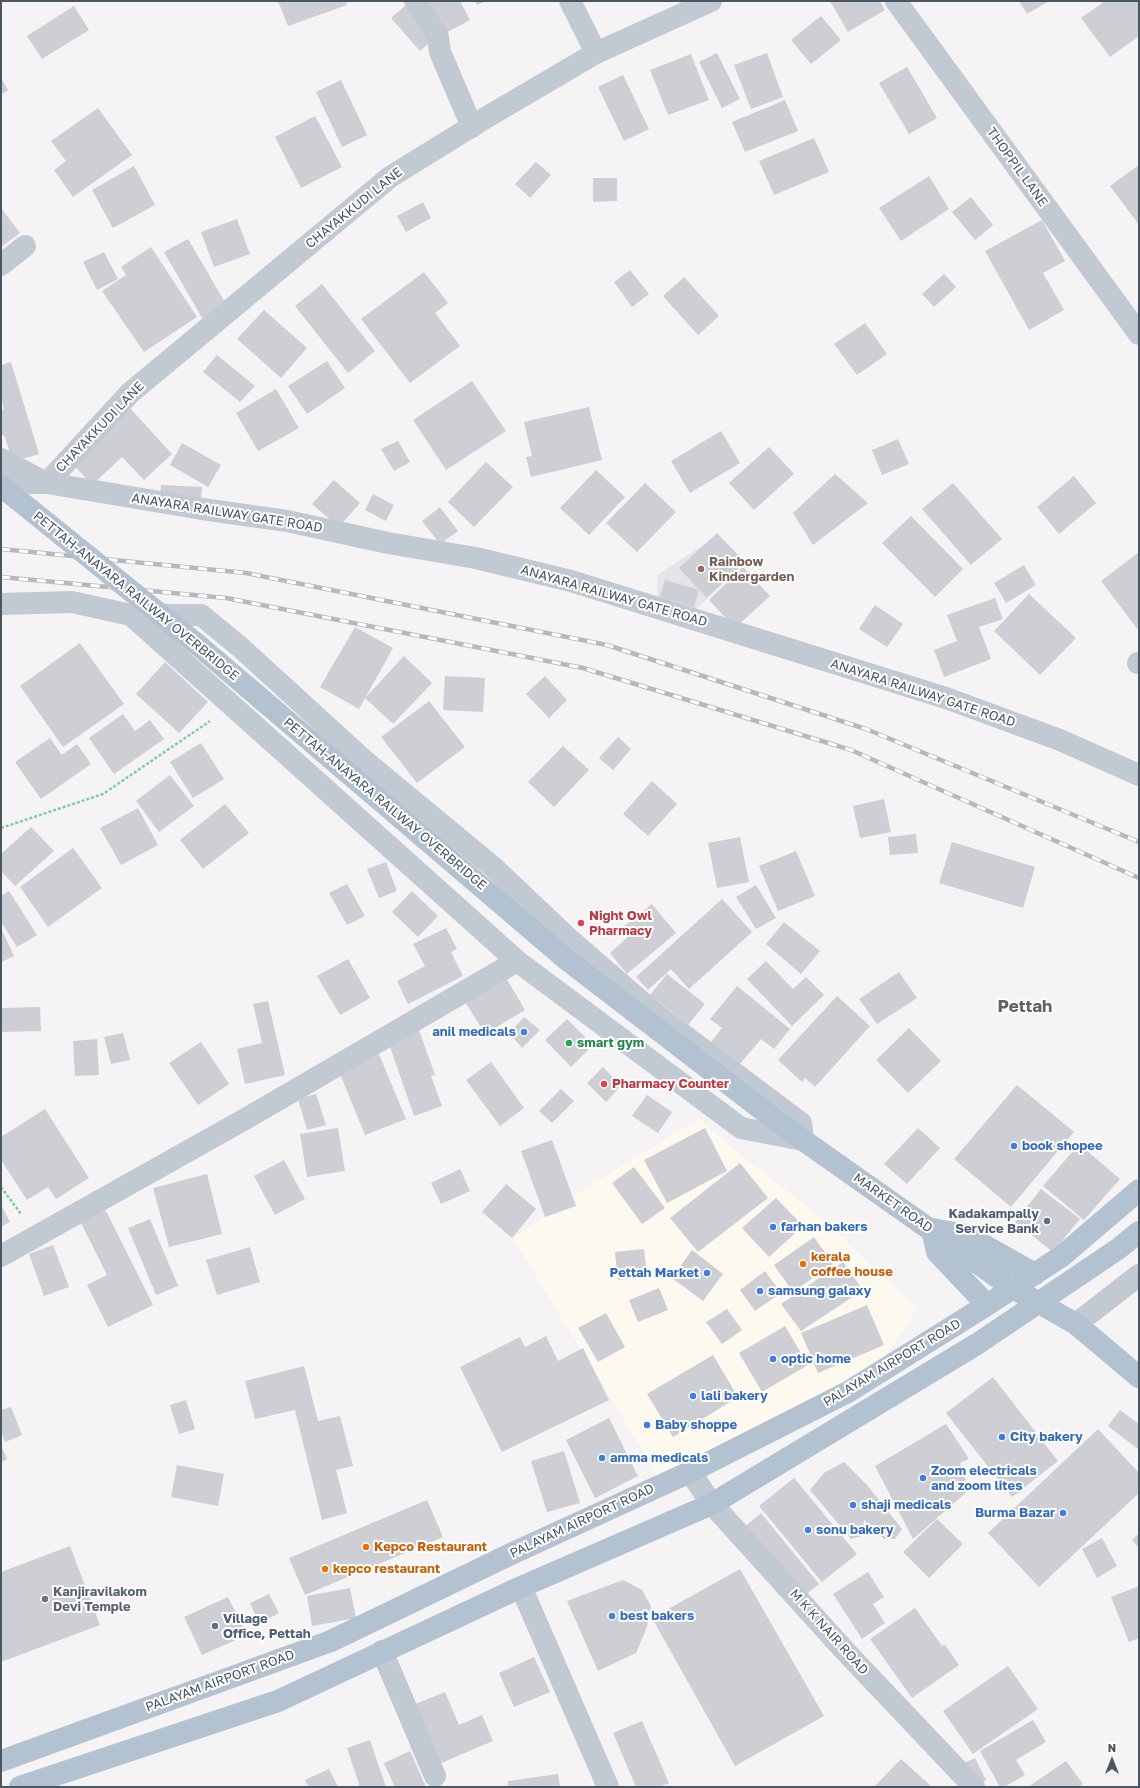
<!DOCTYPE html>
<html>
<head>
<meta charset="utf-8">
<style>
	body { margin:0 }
	#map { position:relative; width:1140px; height:1788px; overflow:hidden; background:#f5f3f3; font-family:"Golos Text",sans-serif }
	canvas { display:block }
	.frame { position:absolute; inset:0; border:2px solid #4a5661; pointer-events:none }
	.north { position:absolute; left:1092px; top:1740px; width:40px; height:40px; -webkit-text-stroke:3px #fff; paint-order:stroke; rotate:0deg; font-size:11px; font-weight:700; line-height:16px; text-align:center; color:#4a5661 }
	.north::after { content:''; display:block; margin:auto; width:14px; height:18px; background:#4a5661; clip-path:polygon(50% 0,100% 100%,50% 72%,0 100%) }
</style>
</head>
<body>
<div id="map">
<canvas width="1140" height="1788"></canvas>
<div class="frame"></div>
<div class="north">N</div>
</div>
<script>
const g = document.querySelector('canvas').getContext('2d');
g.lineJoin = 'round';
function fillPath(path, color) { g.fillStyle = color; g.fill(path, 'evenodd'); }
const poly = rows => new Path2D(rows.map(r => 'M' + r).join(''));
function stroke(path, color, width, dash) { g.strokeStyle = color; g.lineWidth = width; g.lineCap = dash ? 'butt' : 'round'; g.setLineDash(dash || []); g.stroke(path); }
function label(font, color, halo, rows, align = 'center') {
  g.font = font + ' "Golos Text",sans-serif'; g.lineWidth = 4; g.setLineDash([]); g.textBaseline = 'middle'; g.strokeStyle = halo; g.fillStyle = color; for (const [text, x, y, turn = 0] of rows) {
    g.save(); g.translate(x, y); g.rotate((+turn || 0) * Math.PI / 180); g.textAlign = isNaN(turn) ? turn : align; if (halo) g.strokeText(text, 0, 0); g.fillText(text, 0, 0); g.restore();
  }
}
fillPath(poly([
	[699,1119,732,1148,820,1217,917,1309,887,1355,774,1420,659,1478,513,1238,584,1189]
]), '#fdf9ef');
fillPath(poly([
	[719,535,742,562,695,611,658,599,657,575]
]), '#e6e4e5');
fillPath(poly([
	[278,1,346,1,347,5,288,26],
	[423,1,460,1,470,20,442,35],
	[475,1,486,1,477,5],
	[830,1,880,1,885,10,848,32],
	[1019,1,1049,1,1027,14],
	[1105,1,1139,1,1139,36,1110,57,1081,18],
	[406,5,435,38,420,51,391,18],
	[74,6,89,30,42,59,27,36],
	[821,16,841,40,811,64,791,40],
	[717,53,740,99,722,108,699,62],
	[767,53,783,97,751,109,734,65],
	[691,54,709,100,668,115,650,70],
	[907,67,937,118,909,134,879,83],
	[623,75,649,129,624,141,598,87],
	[1,78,8,90,1,95],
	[341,80,367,135,342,147,316,92],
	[785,100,798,131,745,152,732,122],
	[98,108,132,155,73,197,54,170,66,161,51,141],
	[315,116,342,167,301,188,275,137],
	[814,138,829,172,774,195,759,161],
	[536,162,551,175,530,198,515,184],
	[1139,165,1139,225,1110,186],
	[134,166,155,205,113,228,92,190],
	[929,176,949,209,901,241,879,208],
	[593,178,617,178,617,201,593,202],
	[971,197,993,225,975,240,952,212],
	[423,202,431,218,406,232,397,216],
	[1,208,20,233,1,247],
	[237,219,250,254,214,267,201,232],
	[1042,220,1065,261,1043,273,1064,310,1029,330,985,251],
	[188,239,226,304,202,318,164,252],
	[151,247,197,317,144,352,102,291,126,275,121,267],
	[104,252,118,279,97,290,83,262],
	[630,270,649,294,632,307,614,282],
	[424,272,448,303,435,313,460,346,410,383,361,319],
	[944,274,956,287,934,307,922,294],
	[684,277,719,316,698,335,663,296],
	[322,284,375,351,348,373,295,306],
	[264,310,307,348,281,378,237,339],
	[865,323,887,354,857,375,834,344],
	[217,355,255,386,240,402,203,372],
	[327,361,345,388,307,414,288,386],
	[11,362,39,454,13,462,4,435,1,436,1,410,4,409,1,397,1,365],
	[472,381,506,431,446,470,413,420],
	[276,389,299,428,258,451,236,413],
	[129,407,172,454,144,480,122,457,92,485,70,461],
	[589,407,602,460,531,477,526,457,532,456,524,422],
	[721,431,740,463,690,493,671,461],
	[898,439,909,464,882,475,872,450],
	[398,441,410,462,394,471,381,449],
	[182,443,221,465,208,487,170,465],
	[769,447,794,474,754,510,729,483],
	[486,462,513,487,474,527,448,502],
	[596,470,625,497,589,535,560,508],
	[835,474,868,503,813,545,793,513],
	[1074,476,1096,503,1059,534,1037,507],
	[334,480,360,503,339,527,312,504],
	[645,483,676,512,637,552,606,523],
	[953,483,1002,539,971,565,922,509],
	[161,485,202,487,201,500,160,498],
	[373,494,394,505,386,521,365,510],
	[440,507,458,531,440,544,422,521],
	[911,516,963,569,935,597,882,543],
	[717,533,745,562,707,598,679,568],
	[1139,552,1139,631,1101,581],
	[1024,565,1036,585,1006,603,994,583],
	[743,567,770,596,735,628,709,600],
	[665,580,699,590,694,607,660,597],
	[1029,594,1076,638,1040,675,994,631],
	[995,598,1003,619,979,627,991,659,944,677,934,650,957,641,947,615],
	[875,605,903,624,887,647,859,629],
	[355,627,393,648,359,709,320,687],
	[80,643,124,704,63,747,20,686],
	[404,656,432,683,393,724,365,698],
	[165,662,208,702,179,733,136,694],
	[445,676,485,678,483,712,443,710],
	[545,676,567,700,549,718,526,694],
	[429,701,465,747,417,783,381,737],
	[123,714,135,731,150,720,164,739,114,774,89,738],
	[618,737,631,749,613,770,599,758],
	[50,738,62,755,77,744,91,764,41,799,15,762],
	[201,743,224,779,193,798,170,762],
	[563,746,589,770,554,807,528,782],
	[170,775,194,806,159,832,136,801],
	[652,781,677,804,648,836,623,814],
	[884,799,891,832,860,838,853,806],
	[225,804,249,833,203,869,180,840],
	[138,808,158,845,121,865,100,828],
	[31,827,54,851,15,886,1,871,1,854],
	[916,834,918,853,890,855,888,837],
	[740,837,749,882,717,888,708,843],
	[952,842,1035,867,1023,908,939,883],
	[73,848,102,888,48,927,20,887],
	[796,851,815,896,778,911,759,866],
	[386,862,397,891,379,898,367,869],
	[347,884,365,916,347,925,329,893],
	[756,885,776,918,756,929,736,897],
	[9,891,37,935,17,947,1,922,1,896],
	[412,891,438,916,418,937,392,912],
	[722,899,752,932,689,989,671,969,648,990,636,977],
	[652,904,676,933,627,974,610,953,629,936,622,928],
	[784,922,820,951,801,974,766,944],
	[1,928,14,956,1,962],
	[446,928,457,949,451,952,463,976,408,1004,397,981,425,966,413,944],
	[348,959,370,998,340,1015,317,976],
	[766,961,793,989,806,977,824,995,792,1026,747,979],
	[899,972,917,998,877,1024,859,999],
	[667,974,705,1004,688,1025,650,995],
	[505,976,525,1010,485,1034,464,1000],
	[737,986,790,1029,774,1049,761,1039,739,1065,711,1042,722,1028,710,1019],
	[837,996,870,1026,815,1087,805,1078,802,1082,778,1060],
	[268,1001,285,1075,245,1084,237,1049,262,1043,253,1004],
	[40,1007,41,1031,1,1032,1,1008],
	[524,1017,540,1030,522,1048,509,1033],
	[567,1019,593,1045,571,1067,545,1040],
	[909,1028,941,1061,908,1093,876,1060],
	[419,1030,435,1075,431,1076,442,1106,414,1116,388,1041],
	[123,1033,130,1060,111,1064,104,1037],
	[97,1039,99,1075,75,1076,73,1041],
	[201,1042,229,1084,198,1105,169,1063],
	[378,1052,406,1119,365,1135,338,1069],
	[491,1062,524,1108,500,1126,466,1080],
	[603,1067,621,1086,606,1102,587,1083],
	[1017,1085,1074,1132,1011,1207,954,1159],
	[561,1089,574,1101,552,1123,539,1111],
	[316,1094,326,1125,307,1130,298,1099],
	[647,1095,672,1112,658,1133,632,1116],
	[45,1109,89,1178,56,1199,48,1187,27,1200,1,1160,1,1137],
	[338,1128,345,1171,307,1177,300,1134],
	[705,1128,727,1171,667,1203,644,1160],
	[918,1128,940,1148,907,1184,884,1164],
	[552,1140,576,1206,545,1217,521,1151],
	[1079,1144,1120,1179,1084,1220,1043,1186],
	[284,1160,305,1199,275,1215,254,1176],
	[740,1163,768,1198,698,1252,670,1218],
	[634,1167,665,1208,642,1224,612,1183],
	[460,1169,470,1191,441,1204,431,1183],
	[207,1174,222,1234,169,1247,153,1188],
	[506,1184,536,1209,512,1238,482,1212],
	[1041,1189,1080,1219,1053,1252,1015,1222],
	[776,1198,803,1226,769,1257,742,1228],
	[1,1205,10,1222,1,1227],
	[105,1209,153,1305,108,1327,87,1285,107,1275,80,1221],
	[150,1219,178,1286,156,1295,128,1228],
	[814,1237,833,1264,793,1292,774,1265],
	[53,1245,69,1287,44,1296,29,1254],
	[250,1247,260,1282,217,1295,206,1260],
	[644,1249,647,1276,618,1280,615,1252],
	[692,1250,723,1274,703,1301,672,1278],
	[843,1262,863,1290,801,1331,781,1304],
	[765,1271,781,1293,755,1311,740,1290],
	[659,1288,668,1310,638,1322,629,1300],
	[867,1305,884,1345,818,1373,801,1333],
	[727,1309,742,1330,722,1344,706,1322],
	[606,1313,625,1347,598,1362,578,1328],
	[785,1326,808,1365,762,1392,739,1353],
	[546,1336,558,1361,583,1348,609,1400,502,1452,460,1367,520,1337,525,1347],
	[713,1355,738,1397,673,1437,647,1394],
	[304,1366,318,1421,340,1416,353,1466,336,1470,347,1513,322,1520,295,1410,255,1419,245,1381],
	[993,1377,1058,1461,1012,1497,946,1413],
	[186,1400,195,1429,179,1434,170,1405],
	[11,1407,22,1435,5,1442,1,1430,1,1410],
	[1120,1410,1139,1424,1139,1450,1108,1426],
	[609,1418,638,1476,595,1498,566,1440],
	[946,1424,969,1459,960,1463,969,1490,913,1539,875,1466],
	[1098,1429,1139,1473,1139,1493,1039,1587,988,1533],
	[1,1446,7,1459,1,1462],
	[564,1451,580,1503,547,1512,531,1461],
	[844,1462,867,1485,902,1529,895,1539,884,1539,864,1520,862,1536,851,1539,810,1490,824,1473],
	[177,1465,224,1474,218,1506,171,1497],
	[794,1478,857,1554,822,1582,759,1506],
	[427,1500,443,1537,305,1595,289,1558],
	[761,1513,819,1584,802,1598,743,1528],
	[937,1519,963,1544,929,1578,903,1552],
	[1139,1533,1139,1548,1132,1540],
	[1102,1538,1117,1566,1097,1578,1082,1549],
	[70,1546,100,1625,1,1662,1,1572],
	[740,1569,824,1716,735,1766,652,1618],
	[868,1572,884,1597,873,1604,885,1623,862,1639,833,1594],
	[623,1580,642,1590,651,1606,647,1627,636,1653,598,1671,567,1601],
	[1139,1586,1139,1638,1129,1642,1111,1597],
	[350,1588,356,1618,312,1626,307,1596],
	[269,1594,279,1613,259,1624,250,1603],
	[228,1597,247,1635,202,1655,184,1617],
	[915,1608,942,1646,945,1645,959,1665,912,1698,870,1639],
	[534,1657,550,1692,514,1707,499,1673],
	[1008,1666,1038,1709,973,1754,943,1711],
	[445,1692,459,1725,482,1715,493,1741,439,1764,413,1705],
	[1033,1720,1046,1742,1016,1760,1025,1775,1004,1787,1000,1787,980,1751],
	[642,1721,669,1783,659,1787,636,1787,613,1733],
	[370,1740,386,1787,360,1787,347,1748],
	[410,1751,426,1787,395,1787,384,1763],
	[975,1758,986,1780,972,1787,956,1767],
	[901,1759,932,1787,874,1787],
	[1066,1761,1083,1784,1078,1787,1028,1787],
	[329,1769,338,1787,309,1787,305,1780],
	[558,1774,560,1787,508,1787,508,1781]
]), '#cdcfd5');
stroke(poly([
	[1,828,103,794,210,721],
	[1,1187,21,1214]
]), '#7ad0a6', 2.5, [3, 2]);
stroke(poly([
	[415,1,438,37,440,52,472,127],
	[570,1,596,53],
	[896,1,1139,334],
	[1,265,25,246],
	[1,459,44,482],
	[1,483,47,483,202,509,287,521,388,543,476,558,571,581,946,698,1060,740,1139,775],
	[47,483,130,393,390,177,487,117,596,53,711,1],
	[1,604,72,602,131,615,201,615,240,647,366,762,493,867,568,938,657,1015,801,1123,803,1140,741,1128,517,961,131,615],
	[1138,663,1139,663],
	[1,1256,247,1118,517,961],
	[1076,1324,1139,1275],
	[690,1472,712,1504,846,1652,974,1787],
	[521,1587,608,1787],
	[382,1651,435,1776]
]), '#c1cad2', 22);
stroke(poly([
	[773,1118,803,1140,1013,1288,1076,1324,1139,1377],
	[987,1305,937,1252,932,1229,966,1235,1035,1274],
	[1,1761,331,1641,513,1553,690,1472,848,1392,987,1305,1062,1256,1139,1190],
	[20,1787,278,1701,521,1587,712,1504,977,1344,1118,1249,1139,1232]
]), '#b3c2d1', 22);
const rail = poly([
	[1,549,246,573,607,645,866,729,1139,842],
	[1,577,226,598,583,668,851,750,1139,878]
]);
stroke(rail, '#b5b8bd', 4.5);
stroke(rail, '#fff', 3, [9]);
stroke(poly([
	[1,486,198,645,566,959,773,1118]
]), '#b3c2d1', 22);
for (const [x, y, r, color] of [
	[701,569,4,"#8d6e63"],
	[581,923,4,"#e0444e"],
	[524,1032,4,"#3f7fe0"],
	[569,1043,4,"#2e9e5b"],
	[604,1084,4,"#e0444e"],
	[1014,1146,4,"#3f7fe0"],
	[1047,1221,4,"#5c6f8a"],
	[773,1227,4,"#3f7fe0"],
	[803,1264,4,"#e8710a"],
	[707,1273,4,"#3f7fe0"],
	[760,1291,4,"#3f7fe0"],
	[773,1359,4,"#3f7fe0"],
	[693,1396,4,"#3f7fe0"],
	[647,1425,4,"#3f7fe0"],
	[1002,1437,4,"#3f7fe0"],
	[602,1458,4,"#3f7fe0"],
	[923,1478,4,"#3f7fe0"],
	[853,1505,4,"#3f7fe0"],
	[1063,1513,4,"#3f7fe0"],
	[808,1530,4,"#3f7fe0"],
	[366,1547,4,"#e8710a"],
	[325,1569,4,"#e8710a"],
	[45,1599,4,"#6b7280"],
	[612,1616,4,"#3f7fe0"],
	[215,1626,4,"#5c6f8a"]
]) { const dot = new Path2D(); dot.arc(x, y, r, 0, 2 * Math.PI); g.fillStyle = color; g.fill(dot); stroke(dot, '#fff', 1.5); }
label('13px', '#4a5661', '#fff', [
	["THOPPIL LANE",1017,167,54],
	["CHAYAKKUDI LANE",354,208,-39],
	["CHAYAKKUDI LANE",100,427,-46],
	["ANAYARA RAILWAY GATE ROAD",227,513,9],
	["PETTAH-ANAYARA RAILWAY OVERBRIDGE",136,596,39],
	["ANAYARA RAILWAY GATE ROAD",614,596,16],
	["ANAYARA RAILWAY GATE ROAD",923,693,18],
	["PETTAH-ANAYARA RAILWAY OVERBRIDGE",385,804,40],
	["MARKET ROAD",893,1203,35],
	["PALAYAM AIRPORT ROAD",892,1363,-31],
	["PALAYAM AIRPORT ROAD",582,1521,-25],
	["M K K NAIR ROAD",829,1632,48],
	["PALAYAM AIRPORT ROAD",220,1681,-20]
]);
label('bold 13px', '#785e54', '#fff', [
	["Rainbow",709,562],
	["Kindergarden",709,577]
], 'left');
label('bold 13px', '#be3a42', '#fff', [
	["Night Owl",589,916],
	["Pharmacy",589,931],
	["Pharmacy Counter",612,1084]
], 'left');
label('bold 13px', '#366cbe', '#fff', [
	["anil medicals",516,1032,"right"],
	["book shopee",1022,1146],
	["farhan bakers",781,1227],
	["Pettah Market",699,1273,"right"],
	["samsung galaxy",768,1291],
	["optic home",781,1359],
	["lali bakery",701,1396],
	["Baby shoppe",655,1425],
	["City bakery",1010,1437],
	["amma medicals",610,1458],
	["Zoom electricals",931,1471],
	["and zoom lites",931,1486],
	["shaji medicals",861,1505],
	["Burma Bazar",1055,1513,"right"],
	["sonu bakery",816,1530],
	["best bakers",620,1616]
], 'left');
label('bold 13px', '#27864d', '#fff', [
	["smart gym",577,1043]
], 'left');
label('bold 13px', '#4e5e75', '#fff', [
	["Kadakampally",1039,1214],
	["Service Bank",1039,1229],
	["Village",223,1619,"left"],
	["Office, Pettah",223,1634,"left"]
], 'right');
label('bold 13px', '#c56008', '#fff', [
	["kerala",811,1257],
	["coffee house",811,1272],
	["Kepco Restaurant",374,1547],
	["kepco restaurant",333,1569]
], 'left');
label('bold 13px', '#5b616d', '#fff', [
	["Kanjiravilakom",53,1592],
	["Devi Temple",53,1607]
], 'left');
label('bold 17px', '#5f6368', '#fff', [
	["Pettah",1025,1007]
]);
</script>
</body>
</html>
